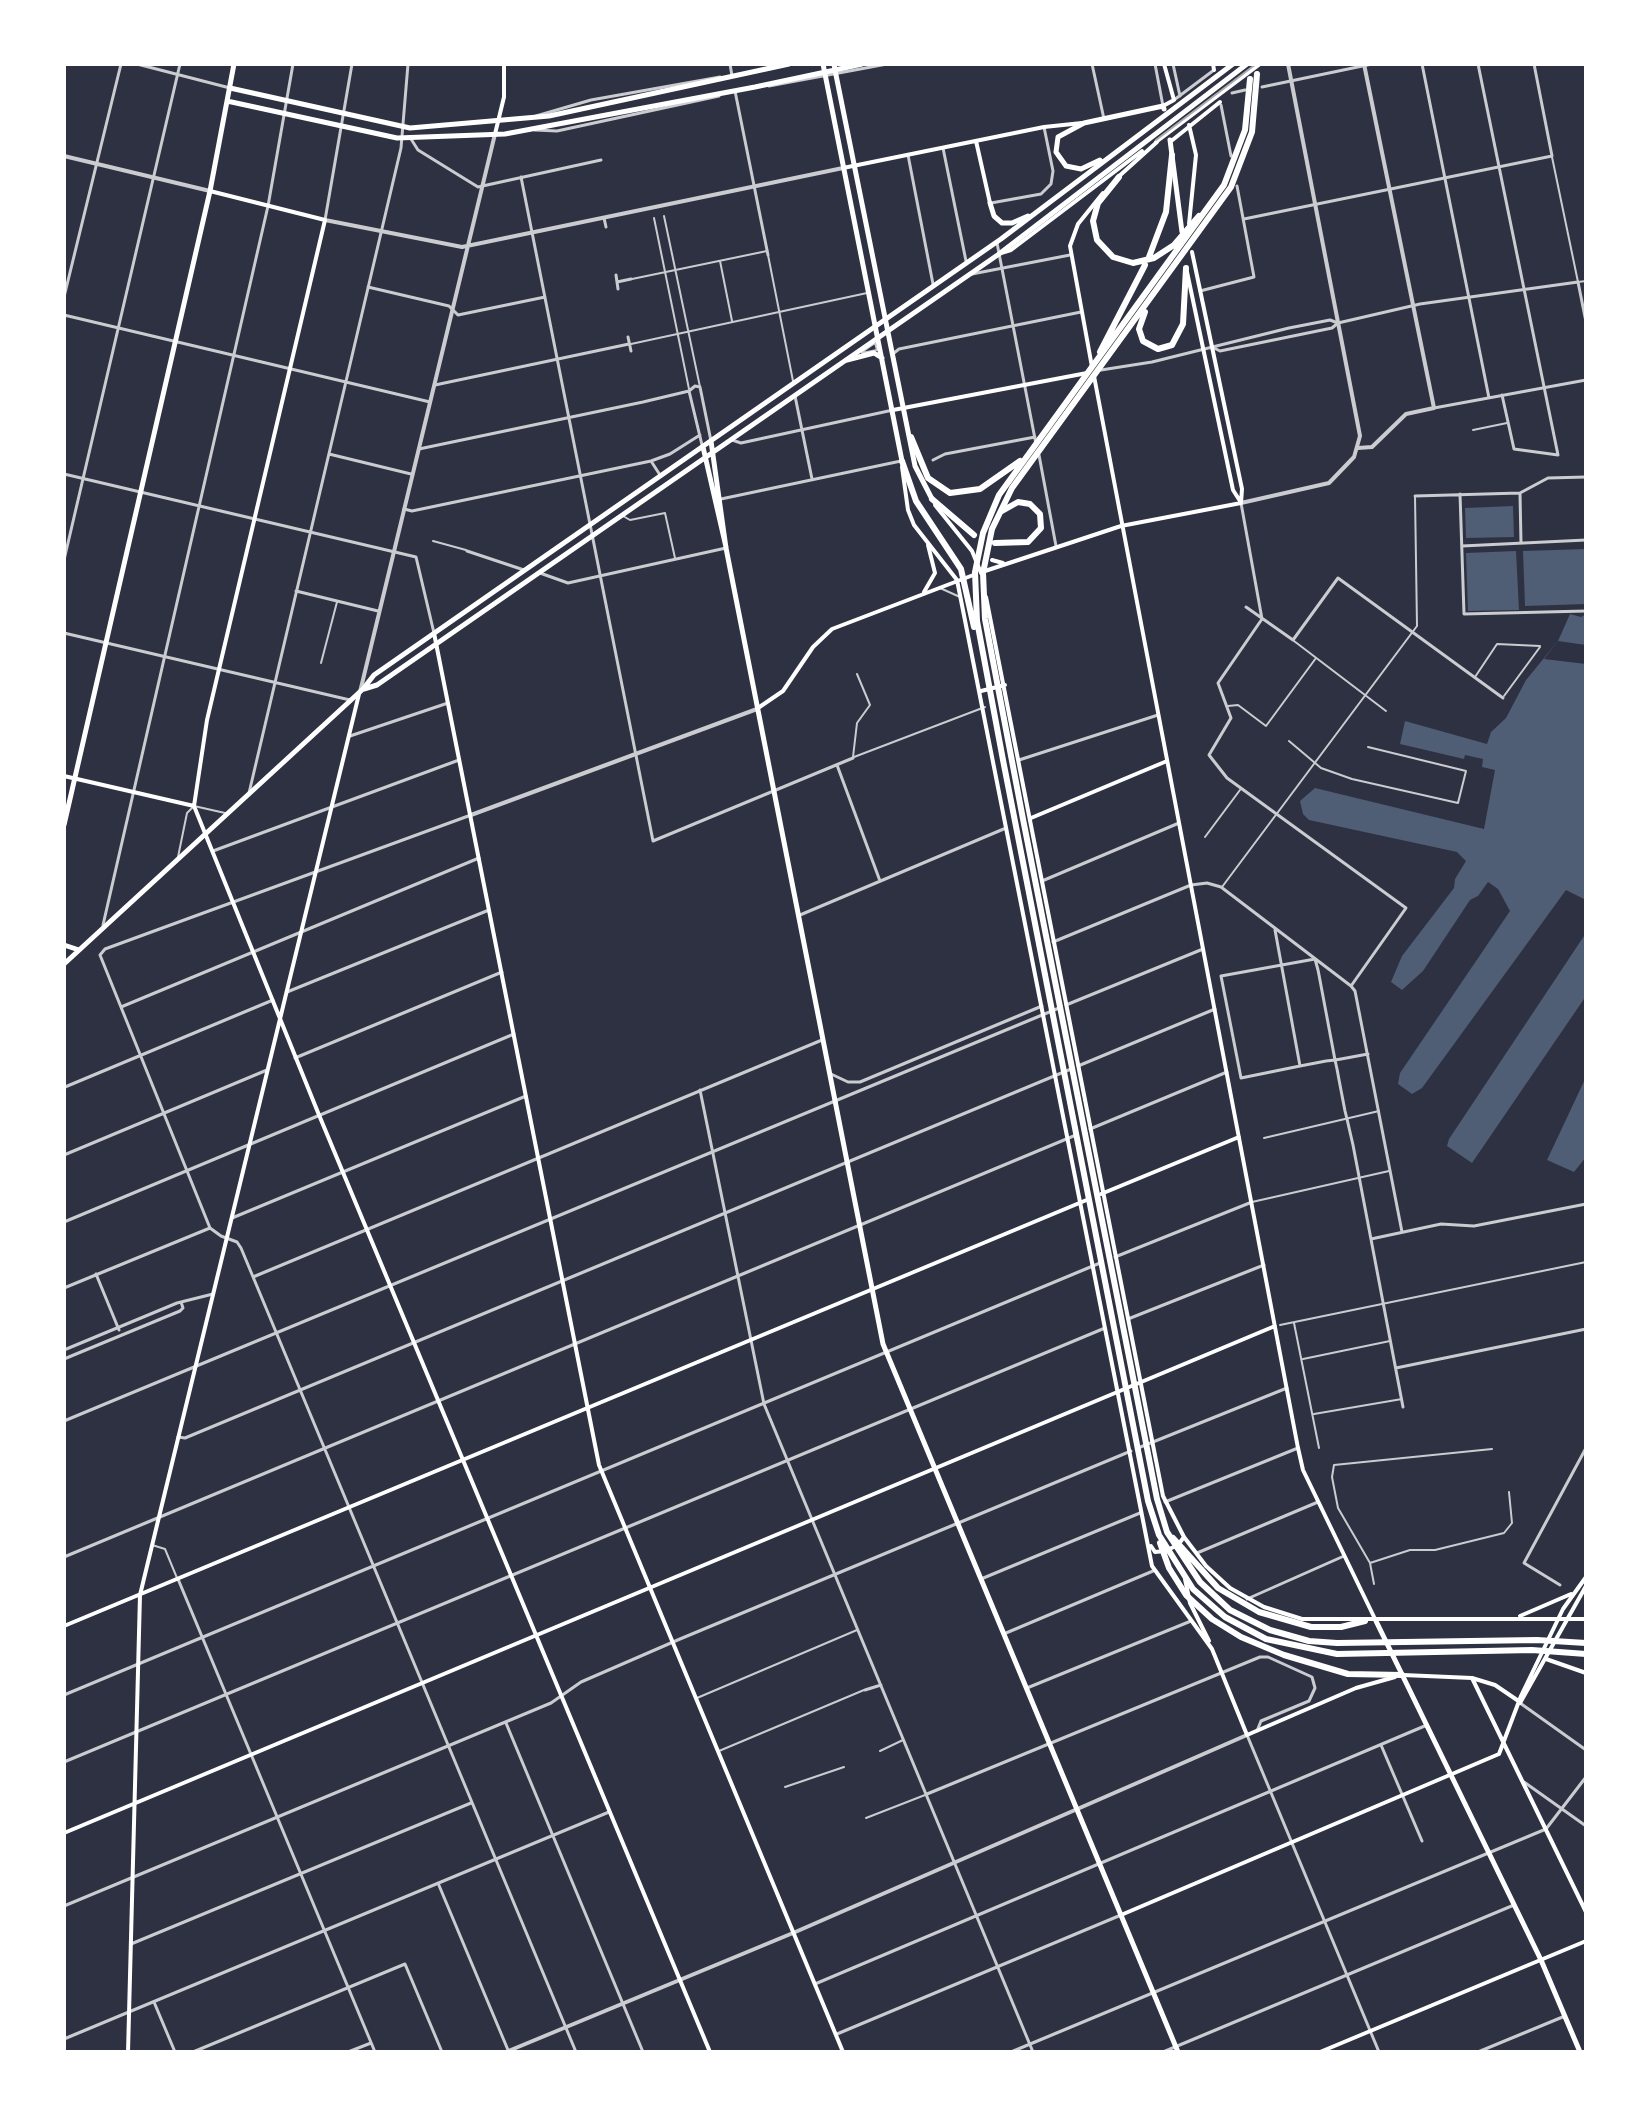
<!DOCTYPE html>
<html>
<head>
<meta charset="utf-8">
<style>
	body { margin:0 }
	#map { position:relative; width:1650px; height:2116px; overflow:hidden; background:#2d3142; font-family:Lato,sans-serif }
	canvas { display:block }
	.frame { position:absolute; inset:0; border:66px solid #fff; pointer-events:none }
</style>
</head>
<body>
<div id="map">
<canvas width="1650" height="2116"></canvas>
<div class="frame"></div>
</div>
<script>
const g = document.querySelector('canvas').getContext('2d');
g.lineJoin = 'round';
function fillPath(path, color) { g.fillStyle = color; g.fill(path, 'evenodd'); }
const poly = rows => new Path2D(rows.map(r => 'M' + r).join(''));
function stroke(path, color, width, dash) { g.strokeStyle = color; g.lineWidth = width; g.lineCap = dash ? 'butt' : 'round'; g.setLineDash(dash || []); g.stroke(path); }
fillPath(poly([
	[1513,506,1514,537,1466,538,1465,508],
	[1586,549,1586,604,1525,606,1523,551],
	[1516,551,1519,610,1468,611,1466,553],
	[1570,614,1581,617,1586,614,1586,900,1566,890,1422,1088,1412,1094,1398,1084,1400,1073,1510,911,1498,889,1488,882,1478,896,1470,900,1423,971,1402,990,1391,982,1402,956,1454,888,1455,879,1466,861,1457,852,1309,820,1303,814,1300,801,1315,788,1484,829,1495,770,1482,767,1483,759,1465,755,1464,759,1400,744,1405,721,1487,744,1491,732,1506,718,1526,680,1558,641],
	[1586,933,1586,996,1472,1163,1447,1146,1449,1139],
	[1586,1077,1586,1157,1574,1172,1547,1160]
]), '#4f5d75');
fillPath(poly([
	[1558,641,1586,645,1586,664,1544,659]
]), '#2d3142');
stroke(poly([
	[1552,157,1578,282,1586,281],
	[768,255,793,381],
	[779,312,867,293],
	[1473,430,1507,423],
	[623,516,630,520,665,513,675,558],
	[1294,641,1386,711],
	[321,663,337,602],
	[1475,677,1497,644,1540,646],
	[1504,696,1540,647],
	[1228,706,1238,705,1266,726,1316,658],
	[1289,741,1321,768,1352,779,1458,803,1466,771,1368,747],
	[853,757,857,723,870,705,857,674],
	[854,757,985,707],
	[1205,837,1240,790],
	[1222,887,1417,626,1415,496],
	[1264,1138,1379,1111],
	[1252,1202,1389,1171],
	[1294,1323,1319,1448],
	[1280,1325,1586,1262],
	[1303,1359,1390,1341],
	[1314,1414,1402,1399],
	[1370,1563,1410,1550,1435,1550,1504,1533,1512,1523,1509,1492],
	[1374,1584,1370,1563,1338,1508,1332,1477,1334,1465,1492,1449],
	[697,1698,857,1630],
	[719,1751,864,1690],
	[880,1751,903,1740],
	[785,1787,844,1767],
	[866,1818,925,1795]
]), '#caccd0', 2);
stroke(poly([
	[664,216,700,387],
	[654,218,689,389],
	[720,261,732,321],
	[632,279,767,251],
	[875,343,877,350,862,353,862,352,875,343],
	[631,344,779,312],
	[433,541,466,550],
	[940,588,960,597],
	[178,857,187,813,194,806,225,813],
	[152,1545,165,1549,177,1578]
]), '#caccd0', 2);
stroke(poly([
	[137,64,230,88],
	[730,64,732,76],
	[1092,64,1104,119],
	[1155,64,1163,106],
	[1173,64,1180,96],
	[1422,64,1489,398],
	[1478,64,1558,455,1514,449,1502,395],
	[769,86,887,64],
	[1262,87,1372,64],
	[735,91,768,255],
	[1232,93,1245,90],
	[1174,100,1214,70],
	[1221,105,1231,156],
	[536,116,591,100,720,77],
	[535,130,557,131,719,96],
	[411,139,418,150,478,187,601,160],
	[943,148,966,261],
	[908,155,933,284],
	[521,177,653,841,853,758],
	[991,203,1041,194,1051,184,1053,171,1044,127],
	[604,218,606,227],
	[1244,219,1552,156,1534,64],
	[325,220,352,64],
	[997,243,1036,444],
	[972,274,1070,255],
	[616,275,618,289],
	[617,282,631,279],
	[368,287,449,306,458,315,545,297],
	[1200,291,1254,277,1237,186],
	[64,297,121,64],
	[64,315,430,402],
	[628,337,631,351],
	[1214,348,1220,351,1332,328,1338,323,1420,304,1578,282,1586,322],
	[894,353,899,349,1081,312],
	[1101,370,1152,362,1289,328,1330,320,1338,323],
	[435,385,629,344],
	[689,391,702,445],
	[795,396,812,479],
	[1434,408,1586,380],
	[732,440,741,443,893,410],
	[419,449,643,402,689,391,695,386,700,387,711,441],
	[329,454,411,474],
	[1039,455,1056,546],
	[933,460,945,454,1035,437],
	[651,461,660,475],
	[64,474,416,557,434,633],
	[1520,493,1521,543],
	[1460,494,1464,614,1586,611],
	[1415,496,1520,493,1548,478,1586,477],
	[721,499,901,461],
	[1241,503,1262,619,1218,683,1231,718,1209,755,1227,778,1406,908,1351,986],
	[404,509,412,511,651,461,670,454,700,435],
	[1462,546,1586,540],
	[467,551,524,570],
	[64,560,180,64],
	[540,573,568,583,726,548],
	[296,591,378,611],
	[1246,607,1293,640,1338,578,1503,698],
	[64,633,350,700],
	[350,736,448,703],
	[1019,760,1158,715],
	[837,765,880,881],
	[249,793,401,148,408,64],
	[471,815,105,949,100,955,210,1228,221,1236,237,1242,241,1248,576,2052],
	[213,851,459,760],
	[1042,881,1179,823],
	[800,915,1006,828],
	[103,925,268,206,293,64],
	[1275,930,1300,1066],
	[1053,942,1191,885,1207,883,1221,887,1351,986,1355,991,1402,1232],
	[287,992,489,910],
	[1066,1005,1203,949],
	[121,1007,479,858],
	[1368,1054,1341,1059,1335,1060,1326,1061,1300,1066,1241,1078,1221,976,1315,959,1318,970,1319,975,1335,1060,1337,1069,1340,1085,1345,1111,1347,1119,1353,1145,1403,1407],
	[295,1058,502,972],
	[1078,1066,1215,1009],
	[831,1074,848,1082,860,1082,1042,1006],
	[65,1087,273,1000],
	[700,1090,764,1404,1033,2052],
	[1090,1129,1227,1072],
	[64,1155,267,1070],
	[232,1218,526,1096],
	[64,1222,514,1034],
	[1371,1239,1441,1224,1474,1226,1586,1204],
	[1115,1257,1252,1202],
	[96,1274,119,1330],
	[253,1277,822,1040],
	[64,1288,210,1228],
	[1128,1319,1264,1265],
	[64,1350,177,1303,213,1294],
	[64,1359,180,1311,183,1308,181,1302],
	[1396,1368,1586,1329],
	[64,1421,1059,1008],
	[178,1437,185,1438,1071,1069],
	[1138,1448,1287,1388],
	[1165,1502,1298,1448],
	[1197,1553,1318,1502],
	[64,1557,1076,1135],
	[178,1579,375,2052],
	[981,1579,1140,1513],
	[1560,1585,1524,1563,1586,1448],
	[1247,1599,1344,1556],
	[1006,1633,1153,1571],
	[1027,1688,1191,1621],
	[865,1690,881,1685],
	[64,1695,1100,1263],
	[1520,1703,1586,1750],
	[506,1723,643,2052],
	[1247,1735,1379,2052],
	[1381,1745,1422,1841],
	[64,1762,1105,1328],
	[1524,1782,1586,1826],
	[927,1794,1260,1657,1268,1657,1312,1677,1315,1688,1309,1701,1261,1721,1257,1731],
	[438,1883,508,2050],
	[64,1906,551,1703,581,1682,680,1639,1131,1451],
	[131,1944,471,1803],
	[815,1984,1427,1725],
	[154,2002,175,2052],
	[837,2034,1121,1915],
	[64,2039,609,1812],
	[193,2052,405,1964,442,2052],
	[348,2052,371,2043],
	[1011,2052,1546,1829,1586,1777],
	[1163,2052,1514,1905],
	[1478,2052,1565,2016]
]), '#caccd0', 3);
stroke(poly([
	[64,156,210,191],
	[325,220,462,247,843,168],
	[1358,448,1372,447,1406,414,1434,408,1364,64],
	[1241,503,1329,483,1354,457,1360,436,1288,64],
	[360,692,495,134],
	[471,815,757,709],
	[506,2052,793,1933,1247,1735]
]), '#caccd0', 4);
stroke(poly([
	[1213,64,1214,70],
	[1163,106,1174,100,1164,64],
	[495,134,504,97,504,64],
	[976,141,990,203],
	[1156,142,1260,64],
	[1170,142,1220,102],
	[843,168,1044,127,1082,123],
	[1117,178,1157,142],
	[1189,224,1196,155,1189,125],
	[1192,252,1242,489,1241,503],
	[1001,253,1011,250,1142,151],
	[1187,272,1233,490,1240,501],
	[1092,367,1070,246,1078,224,1103,193],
	[1094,376,1298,1448,1303,1470,1376,1621],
	[893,410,1087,373],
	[902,467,908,510,914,525,957,580,1152,1566,1212,1649],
	[935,505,972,551,981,573],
	[992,560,1003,563],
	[985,571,1121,526,1241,503],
	[924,592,935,573,928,545],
	[986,597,1163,1496,1184,1537,1206,1566,1230,1588,1264,1607,1302,1619,1586,1619],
	[434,633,599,1465,843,2052],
	[981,691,1005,685],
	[758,708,783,691,813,647,832,629,976,574],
	[64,776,194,806],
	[194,806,319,1115,710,2052],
	[194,806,207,720,325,220,210,191],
	[1031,818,1167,761],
	[1101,1194,1239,1137],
	[1151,1546,1155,1552,1165,1551,1178,1545,1184,1537],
	[1185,1579,1190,1603,1209,1641],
	[1520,1616,1571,1594],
	[64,1626,1089,1199],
	[1212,1649,1247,1735,1356,1688,1395,1677],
	[1546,1659,1586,1673],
	[1403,1675,1472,1678,1495,1685,1520,1702],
	[1472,1678,1586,1912],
	[1520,1703,1586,1586],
	[64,1833,1275,1326],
	[1121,1915,1499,1754,1521,1696,1563,1609,1586,1577],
	[128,2052,140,1595,359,694],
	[1320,2052,1586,1941]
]), '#fff', 4);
stroke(poly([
	[230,88,410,128,549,116,789,64],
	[227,101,397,138,505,134,755,87,835,70,834,64],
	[1170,140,1182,232],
	[1100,160,1081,169,1066,166,1056,152,1058,137,1084,123,1163,106,1164,109],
	[990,203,994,216,1002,223,1012,223,1028,216],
	[711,441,726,548,883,1344,1178,2052],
	[703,447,726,547],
	[364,689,377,685,999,254,1247,64],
	[64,825,210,191,234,64],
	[64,945,79,950],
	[64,964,363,689,374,675,1001,239,1233,64],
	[1376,1621,1541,1960,1580,2052]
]), '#fff', 5);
stroke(poly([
	[823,64,902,461],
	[862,64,835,70,915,466,932,499],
	[847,360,874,353,882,358]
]), '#fff', 5);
stroke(poly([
	[1257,74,1252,132,1231,187,1012,488,992,529,983,573,985,619,1023,819,1157,1499,1167,1532,1200,1582,1230,1610,1270,1630,1309,1641,1337,1643,1537,1640,1586,1643],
	[1250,79,1245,130,1224,185,999,495,983,533,975,572,977,621,1003,760,1148,1501,1159,1535,1193,1589,1225,1617,1266,1639,1337,1654,1532,1650,1586,1654],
	[1119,177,1098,203,1093,221,1097,240,1113,257,1133,263,1154,258,1174,245,1199,216],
	[1149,257,1166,212,1172,155],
	[1145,312,1139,329,1143,341,1158,349,1172,345,1183,324,1186,268],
	[1100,352,1145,265],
	[911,437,928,478,950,493,980,489,1020,461],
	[902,461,916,501,961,569,974,627],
	[932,499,974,535],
	[995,543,1028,542,1041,528,1040,514,1030,504,1018,502,1002,511],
	[1173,1538,1218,1588,1259,1612,1311,1627,1341,1627,1365,1621],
	[1160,1543,1169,1568,1186,1595,1212,1619,1241,1637,1284,1655,1348,1674,1402,1675]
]), '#fff', 6);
stroke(poly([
	[1156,140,1256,64]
]), '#abadb3', 2);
</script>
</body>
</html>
